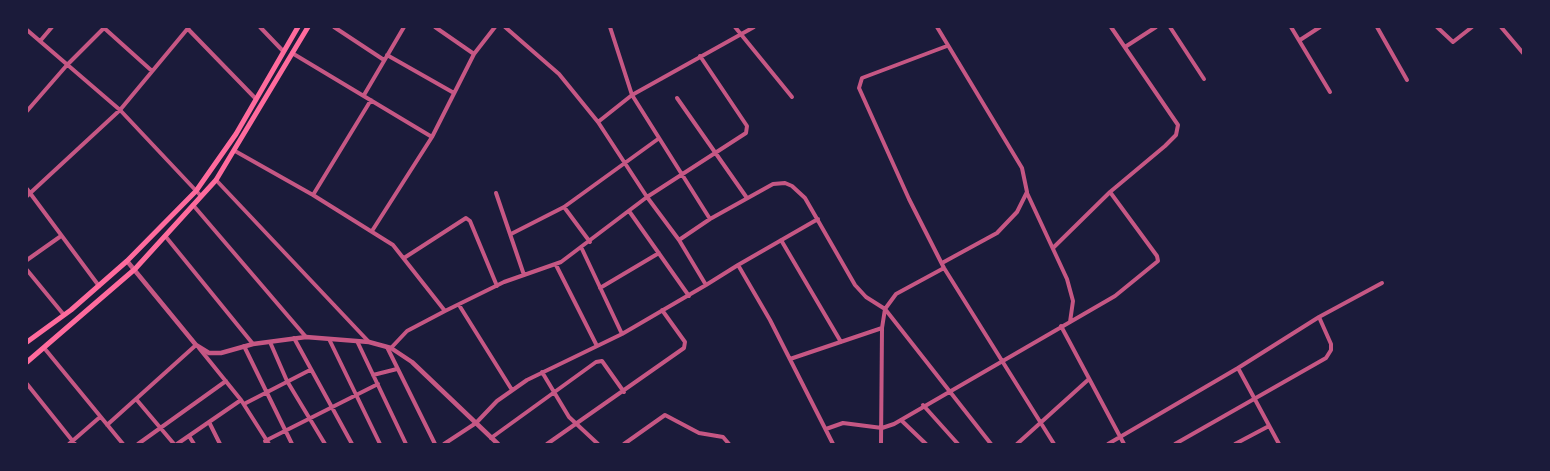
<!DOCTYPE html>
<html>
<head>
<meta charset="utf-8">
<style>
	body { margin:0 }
	#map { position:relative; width:1550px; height:471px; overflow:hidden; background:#1b1b3a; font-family:Signika,sans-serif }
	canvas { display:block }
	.frame { position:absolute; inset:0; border:28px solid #1b1b3a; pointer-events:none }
</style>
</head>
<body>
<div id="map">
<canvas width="1550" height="471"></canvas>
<div class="frame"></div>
</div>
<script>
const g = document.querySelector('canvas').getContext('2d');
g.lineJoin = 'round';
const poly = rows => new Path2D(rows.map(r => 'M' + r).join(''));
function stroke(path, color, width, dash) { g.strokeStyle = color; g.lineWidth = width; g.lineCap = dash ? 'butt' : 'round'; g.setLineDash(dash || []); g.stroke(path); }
stroke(poly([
	[103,27,152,71],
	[260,27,283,51],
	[334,27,384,60],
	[435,27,474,54],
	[505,27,559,74,598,122,647,197,679,240,706,285,738,265,770,320,833,444],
	[735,27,792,97],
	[937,27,1022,168,1027,192,1017,212,997,233,942,263],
	[1170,27,1204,79],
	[1291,27,1330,92],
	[1377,27,1407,80],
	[1437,27,1453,42,1472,27],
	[1501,27,1523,53],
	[188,29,256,99],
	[27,30,120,110,201,196],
	[41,40,52,27],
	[1300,40,1320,27],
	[947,46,862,78,859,88,909,199,944,268,1054,444],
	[1125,47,1156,27],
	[292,53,432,137],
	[387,55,454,93],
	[364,95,404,27],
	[677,98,747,198],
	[27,111,67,65,105,27],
	[598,122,632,95,610,27],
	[235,151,313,195,393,245,445,311],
	[216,180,369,342],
	[27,189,99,286],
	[496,193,524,275],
	[1027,193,1067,279,1073,301,1070,322],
	[313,195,371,100],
	[27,196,120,110,189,27],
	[193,205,306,337],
	[564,207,590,242],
	[629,211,689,296],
	[710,219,632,95,754,27],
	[372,231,432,137,474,54,495,27],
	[511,234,564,207,658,139],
	[166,237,253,344],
	[679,240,710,219,773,184,785,183,792,186,805,198,855,285,866,297,885,309,991,444],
	[781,240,841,342],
	[1054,247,1110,192],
	[582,249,622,334],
	[404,258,466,218,470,221,497,286],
	[27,260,61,236],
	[556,265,597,346],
	[738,265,818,219],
	[27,270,64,315],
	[600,288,659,253],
	[459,305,512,390],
	[1061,326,1124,444],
	[294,338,352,444],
	[329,339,380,444],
	[357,341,406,444],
	[270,342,287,381,325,444],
	[244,346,292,444],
	[387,347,435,444],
	[199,348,241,400,269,444],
	[391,348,407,331,445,311,504,282,561,262,647,197,746,133,747,126,700,56],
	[45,349,123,444],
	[790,359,882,328],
	[1238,368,1279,444],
	[542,372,569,417,598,444],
	[373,375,397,369],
	[27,384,75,444],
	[136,399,174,444],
	[244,404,310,370],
	[923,405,958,444],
	[901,420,926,444],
	[209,422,220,444],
	[107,425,196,345],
	[826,429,843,423,882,428,894,424,1115,296,1158,261,1157,256,1110,192,1165,146,1176,135,1178,125,1111,27],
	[189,436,194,444],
	[491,438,596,362,602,361,624,392],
	[265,441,378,384],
	[69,444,100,417],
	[138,444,226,381],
	[177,444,241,400],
	[444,444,476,423,497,401,527,380,622,334,706,285],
	[547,444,684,348,685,342,662,310],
	[624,444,665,415,699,433,723,437,729,444],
	[881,444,882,328,885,309,896,294,944,268],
	[1017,444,1089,379],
	[1108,444,1238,368,1319,317,1382,283],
	[1175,444,1326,358,1331,350,1331,344,1319,317],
	[1235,444,1269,426]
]), '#c65784', 4);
stroke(poly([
	[127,261,196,345,209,353,221,353,253,344,306,337,369,342,391,348,412,362,498,444]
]), '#c65784', 4.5);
stroke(poly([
	[27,342,71,310,127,261,196,191,236,134,298,27],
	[27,362,135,269,216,180,308,27]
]), '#ff6b9d', 5);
</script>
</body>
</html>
